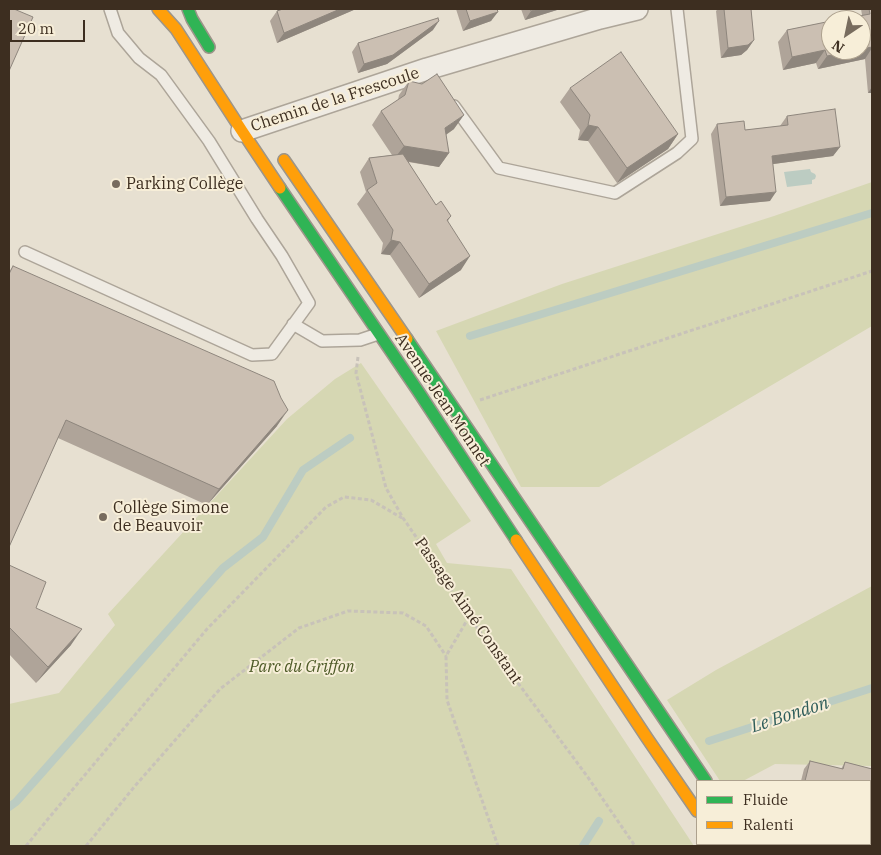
<!DOCTYPE html>
<html>
<head>
<meta charset="utf-8">
<style>
	body { margin:0 }
	#map { position:relative; width:881px; height:855px; overflow:hidden; background:#e7e0d1; font-family:"IBM Plex Serif",serif }
	canvas { display:block }
	.frame { position:absolute; inset:0; border:10px solid #3d2e20; pointer-events:none }
	.legend { position:absolute; left:696px; top:780px; width:175px; height:65px; box-sizing:border-box; background:#f7eed8; border:1px solid #ada18e; margin:0; padding:6px 9px; list-style:none; font-size:15px; color:#3d2e20 }
	.legend li { display:flex; align-items:center; gap:10px; height:25px }
	.legend b { width:25px; border:1px solid #ada18e }
	.north { position:absolute; left:821px; top:10px; width:50px; height:50px; box-sizing:border-box; background:#f7eed8; border:1px solid #ada18e; border-radius:50%; rotate:214deg; font-size:14px; font-weight:700; line-height:20px; text-align:center; color:#3d2e20 }
	.north::after { content:''; display:block; margin:auto; width:18px; height:22px; background:#786c5e; clip-path:polygon(50% 0,100% 100%,50% 72%,0 100%) }
	.scale { position:absolute; left:10px; top:20px; width:75px; height:22px; box-sizing:border-box; border:2px solid #3d2e20; border-top:0; padding-left:6px; font-size:15px; line-height:18px; white-space:nowrap; color:#3d2e20; -webkit-text-stroke:4px #f7eed8; paint-order:stroke }
</style>
</head>
<body>
<div id="map">
<canvas width="881" height="855"></canvas>
<div class="frame"></div>
<ul class="legend">
<li><b style="height:6px;background:#30b455"></b>Fluide</li>
<li><b style="height:6px;background:#ff9f0a"></b>Ralenti</li>
</ul>
<div class="north">N</div>
<div class="scale">20 m</div>
</div>
<script>
const g = document.querySelector('canvas').getContext('2d');
g.lineJoin = 'round';
function fillPath(path, color) { g.fillStyle = color; g.fill(path, 'evenodd'); }
const poly = rows => new Path2D(rows.map(r => 'M' + r).join(''));
function stroke(path, color, width, dash) { g.strokeStyle = color; g.lineWidth = width; g.lineCap = dash ? 'butt' : 'round'; g.setLineDash(dash || []); g.stroke(path); }
function label(font, color, halo, rows, align = 'center') {
  g.font = font + ' "IBM Plex Serif",serif'; g.lineWidth = 4; g.setLineDash([]); g.textBaseline = 'middle'; g.strokeStyle = halo; g.fillStyle = color; for (const [text, x, y, turn = 0] of rows) {
    g.save(); g.translate(x, y); g.rotate((+turn || 0) * Math.PI / 180); g.textAlign = isNaN(turn) ? turn : align; if (halo) g.strokeText(text, 0, 0); g.fillText(text, 0, 0); g.restore();
  }
}
fillPath(poly([
	[872,182,872,326,599,487,521,487,436,331,562,284,774,216],
	[361,363,471,521,436,544,447,563,511,569,694,846,9,846,9,704,59,693,115,625,108,614,287,419,335,379],
	[872,586,872,766,775,764,743,781,720,781,667,700,716,670]
]), '#d6d7b3');
fillPath(poly([
	[810,169,811,172,815,174,816,176,815,179,812,180,812,184,787,187,784,172]
]), '#bcccc2');
stroke(poly([
	[470,336,872,213],
	[709,741,872,688],
	[9,807,16,802,223,568,263,537,303,470,350,438],
	[583,846,599,821]
]), '#bcccc2', 8);
const lane = poly([
	[454,106,499,168,615,193,677,153,692,139,677,9],
	[25,252,252,355,272,354,309,303,282,256,257,219,209,141,161,75,139,58,118,33,110,9],
	[293,324,322,341,360,340,378,334]
]);
const street = poly([
	[242,131,427,69,600,18,637,9],
	[870,828,872,829]
]);
const fast = poly([
	[188,9,192,19,209,47],
	[280,188,418,391,516,540],
	[407,339,706,781],
	[721,844,723,846],
	[746,844,747,846]
]);
const slow = poly([
	[158,9,176,29,242,131,280,188],
	[284,160,407,339],
	[516,540,647,738,697,811]
]);
stroke(lane, '#ada599', 14);
stroke(street, '#ada599', 24);
stroke(fast, '#9c958a', 14);
stroke(slow, '#9c958a', 14);
stroke(poly([
	[358,357,356,373,386,488,403,518,432,560,469,617,587,776,635,846],
	[480,400,872,271],
	[469,617,446,656,447,700,498,846],
	[26,846,48,819,207,629,326,507,344,497,371,500,402,518],
	[86,846,135,786,220,689,299,628,348,611,403,613,426,626,446,656]
]), '#c8c2b9', 3, [4, 2.5]);
stroke(lane, '#efebe3', 11);
stroke(street, '#efebe3', 21);
stroke(fast, '#30b455', 11);
stroke(slow, '#ff9f0a', 11);
fillPath(poly([
	[283,9,356,9,277,43,270,21,277,11],
	[456,9,497,9,491,21,463,31],
	[521,9,558,9,557,10,525,20],
	[718,9,751,9,754,40,747,50,741,55,721,58,716,11],
	[861,9,872,9,872,93,868,93,865,59,818,69,816,63,783,70,778,42,787,30,862,15],
	[433,30,387,64,358,73,352,52,358,43],
	[409,81,454,129,446,135,449,153,439,167,408,162,436,205,451,216,448,221,461,270,419,298,390,255,381,254,383,243,357,204,366,192,360,172,369,158,392,155,372,125,381,111,398,100,399,95],
	[570,88,678,134,668,149,617,183,588,141,578,140,580,130,560,102],
	[787,116,840,147,833,156,773,164,770,201,720,206,711,134,717,124,745,130,780,126],
	[13,266,277,426,207,505,58,438,9,547,9,272],
	[9,565,36,608,71,645,36,683,9,654],
	[810,761,841,769,845,762,872,769,872,815,870,814,870,781,801,781,804,769]
]), '#afa499');
fillPath(poly([
	[340,9,356,9,277,43,284,33],
	[539,9,558,9,557,10,525,20,531,11],
	[498,12,491,21,463,31,470,21],
	[439,21,433,30,387,64,358,73,364,64],
	[754,40,747,50,741,55,721,58,728,48],
	[872,47,872,48,865,59,818,69,827,56,857,50,861,50,861,49],
	[825,50,816,63,783,70,792,57],
	[872,87,872,93,868,93],
	[464,115,454,129,435,142,445,128],
	[588,125,598,127,588,141,578,140],
	[678,134,668,149,617,183,627,168],
	[404,146,449,153,439,167,394,159],
	[840,147,833,156,766,165,772,156],
	[776,192,770,201,720,206,726,197],
	[391,240,400,242,390,255,381,254],
	[470,256,461,270,419,298,429,284],
	[288,410,277,426,207,505,219,489],
	[82,629,71,645,36,683,48,667],
	[870,803,872,804,872,815,870,814],
	[793,844,823,844,822,846,802,846]
]), '#8e867d');
const building = poly([
	[9,9,14,9,33,17,9,71,9,9],
	[283,9,340,9,284,33,277,11,283,9],
	[466,9,497,9,498,12,470,21,466,9],
	[530,9,539,9,531,11,530,9],
	[724,9,751,9,754,40,748,45,728,48,724,9],
	[869,9,872,10,871,9,872,9,872,47,861,49,861,20,837,20,870,14,869,9],
	[438,18,439,21,393,55,364,64,358,43,438,18],
	[831,21,831,50,857,50,827,56,825,50,792,57,787,30,831,21],
	[621,52,678,134,627,168,598,127,588,125,590,115,570,88,621,52],
	[437,74,464,115,445,128,449,153,404,146,381,111,405,95,409,81,422,84,437,74],
	[835,109,840,147,772,156,776,192,726,197,717,124,744,121,745,130,788,125,787,116,835,109],
	[403,154,436,205,441,201,451,216,447,220,470,256,429,284,400,242,391,240,393,230,367,190,377,183,369,158,403,154],
	[13,266,274,381,281,398,288,410,219,489,66,420,9,547,9,274,13,266],
	[9,565,46,582,36,608,82,629,48,667,9,627,9,565],
	[810,761,843,769,845,762,872,769,872,804,870,803,870,781,805,781,810,761],
	[824,844,858,844,857,846,824,846,824,844]
]);
fillPath(building, '#cbbfb2');
stroke(building, '#8e867d', 1);
for (const [x, y, r, color] of [
	[116,184,5,"#786c5e"],
	[103,517,5,"#786c5e"]
]) { const dot = new Path2D(); dot.arc(x, y, r, 0, 2 * Math.PI); g.fillStyle = color; g.fill(dot); stroke(dot, '#f7eed8', 2); }
label('16px', '#3d2e20', '#f7eed8', [
	["Chemin de la Frescoule",335,100,-18],
	["Avenue Jean Monnet",442,400,56],
	["Passage Aimé Constant",468,611,55]
]);
label('16px', '#3d2e20', '#f7eed8', [
	["Parking Collège",126,184],
	["Collège Simone",113,508],
	["de Beauvoir",113,526]
], 'left');
label('italic 16px', '#4d5a26', '#f7eed8', [
	["Parc du Griffon",302,667]
]);
label('italic 18px', '#2f5d5a', '#f7eed8', [
	["Le Bondon",790,715,-18]
]);
</script>
</body>
</html>
